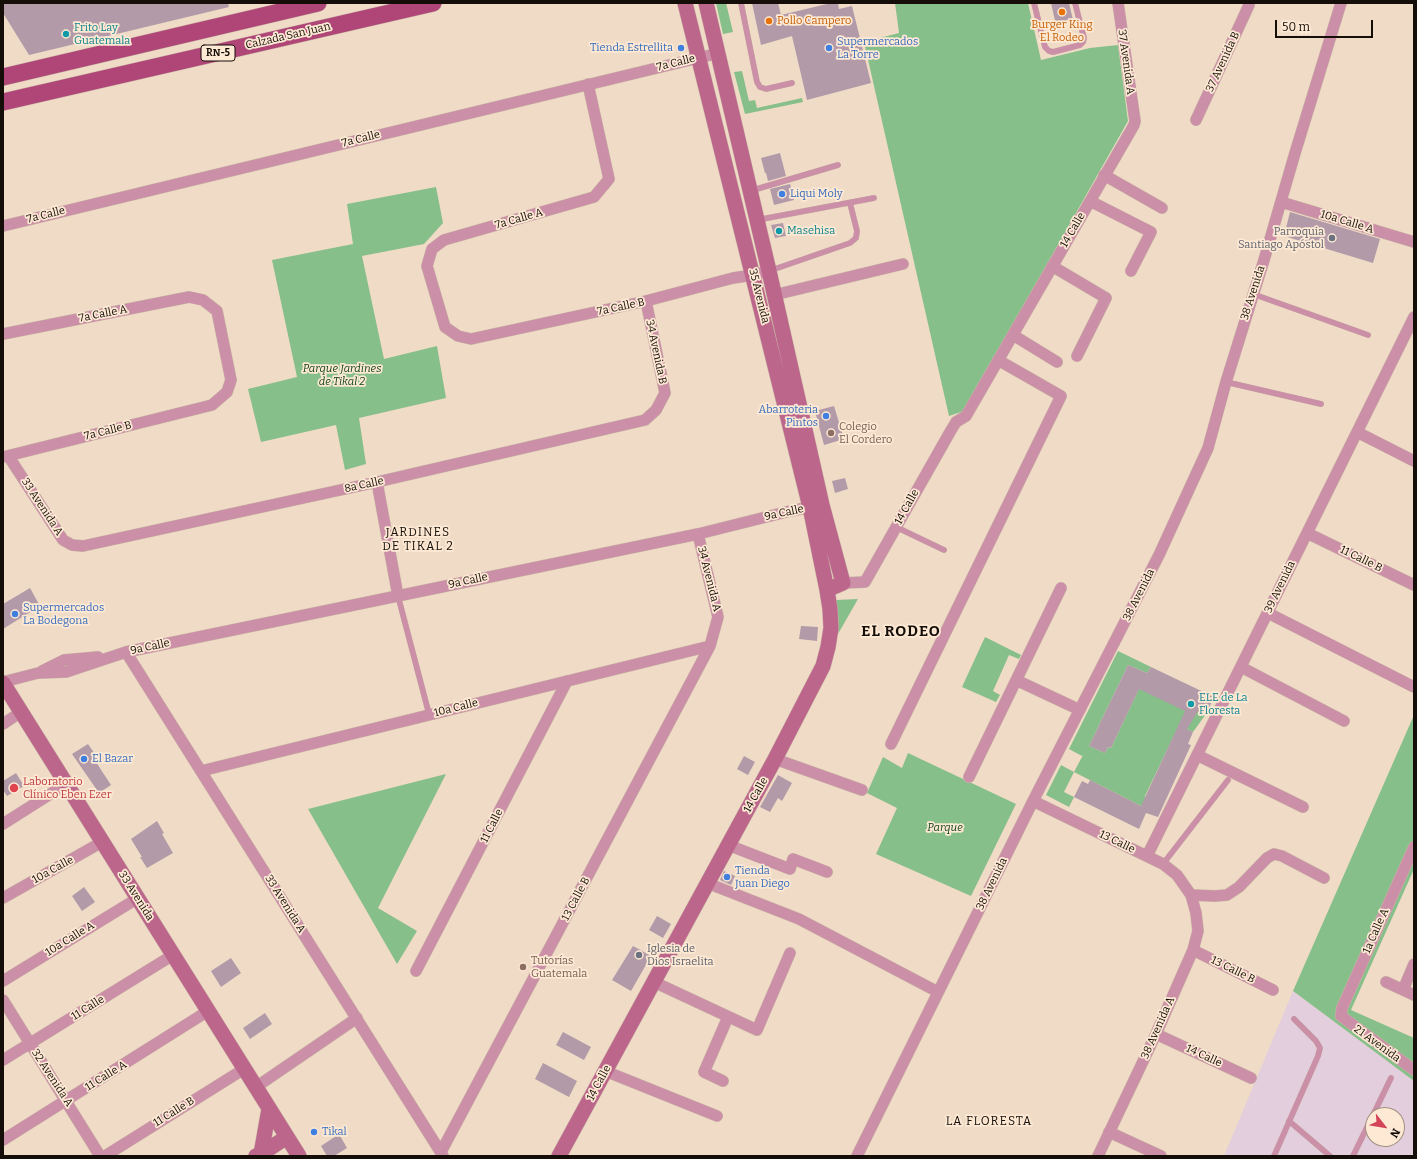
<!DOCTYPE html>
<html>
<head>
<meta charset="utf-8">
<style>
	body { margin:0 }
	#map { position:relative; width:1417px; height:1159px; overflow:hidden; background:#f0dbc7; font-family:Bitter,serif }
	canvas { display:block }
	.frame { position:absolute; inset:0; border:4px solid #150e08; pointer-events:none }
	.north { position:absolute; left:1365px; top:1107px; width:40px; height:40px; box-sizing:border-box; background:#fde9d4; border:1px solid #a09182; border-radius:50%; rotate:121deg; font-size:11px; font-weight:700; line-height:16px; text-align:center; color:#150e08 }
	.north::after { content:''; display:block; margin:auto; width:14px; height:18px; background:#d44459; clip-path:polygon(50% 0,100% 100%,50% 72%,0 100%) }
	.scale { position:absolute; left:1275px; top:20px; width:98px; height:18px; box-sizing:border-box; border:2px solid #150e08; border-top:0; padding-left:5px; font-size:12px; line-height:14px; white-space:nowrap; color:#150e08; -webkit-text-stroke:3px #fde9d4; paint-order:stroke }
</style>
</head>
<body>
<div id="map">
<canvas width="1417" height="1159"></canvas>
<div class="frame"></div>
<div class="north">N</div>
<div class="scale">50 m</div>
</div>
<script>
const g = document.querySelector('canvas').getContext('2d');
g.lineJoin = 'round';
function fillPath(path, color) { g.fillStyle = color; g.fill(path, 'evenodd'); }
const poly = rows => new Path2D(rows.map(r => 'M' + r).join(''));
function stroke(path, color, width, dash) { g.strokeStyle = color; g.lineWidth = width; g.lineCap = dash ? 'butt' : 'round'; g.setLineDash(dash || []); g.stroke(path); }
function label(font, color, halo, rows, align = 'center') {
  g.font = font + ' Bitter,serif'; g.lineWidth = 3.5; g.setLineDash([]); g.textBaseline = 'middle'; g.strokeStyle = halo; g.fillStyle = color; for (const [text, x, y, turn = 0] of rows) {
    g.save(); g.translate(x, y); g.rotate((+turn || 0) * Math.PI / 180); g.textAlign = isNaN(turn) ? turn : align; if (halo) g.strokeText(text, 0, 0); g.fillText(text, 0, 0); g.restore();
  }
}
fillPath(poly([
	[1293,991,1414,1081,1414,1156,1224,1156],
	[1373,1115,1397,1115,1397,1139,1373,1139]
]), '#e3cedd');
fillPath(poly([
	[716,3,726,3,733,32,723,34],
	[895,3,1028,3,1041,60,1090,48,1118,45,1128,121,964,411,949,416,864,42,899,33],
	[742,71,749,101,755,100,757,108,802,98,803,102,745,114,734,72],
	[436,187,443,223,424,244,362,256,384,359,437,346,446,398,359,418,366,464,345,470,336,425,261,442,248,389,297,377,272,260,353,244,347,204],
	[858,599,834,641,836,600],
	[985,637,1021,655,1019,659,1009,655,993,691,1000,695,996,702,962,687],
	[1118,651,1151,667,1147,673,1128,665,1089,746,1105,753,1108,747,1111,748,1145,676,1198,711,1206,714,1193,732,1179,725,1145,796,1149,810,1074,772,1064,792,1074,797,1069,807,1046,795,1061,765,1074,772,1083,755,1082,756,1069,749],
	[1414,715,1414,869,1351,1010,1414,1038,1414,1081,1293,991],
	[908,753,1016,804,971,896,876,854,897,808,867,793,883,757,902,768],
	[446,774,378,908,417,931,397,964,308,809]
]), '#87bf8a');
fillPath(poly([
	[3,3,228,3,229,7,29,55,3,13],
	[752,3,778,3,781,15,831,3,838,3,839,9,852,6,871,83,807,100,792,36,761,45],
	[1051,3,1069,3,1073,20,1056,25],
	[780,153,786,176,768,181,766,173,765,173,761,158],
	[790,184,794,200,774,205,770,189],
	[1290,212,1380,239,1373,263,1284,236],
	[783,223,786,236,775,238,771,225],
	[834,406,844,439,824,445,815,411],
	[845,478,848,489,835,493,832,481],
	[30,588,40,606,3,629,3,604],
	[801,626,818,627,817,641,799,639],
	[1128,665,1147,673,1151,667,1214,697,1206,714,1198,711,1187,729,1193,732,1188,744,1191,745,1158,817,1146,813,1139,829,1074,797,1082,781,1088,784,1090,780,1141,806,1185,711,1139,689,1111,748,1108,747,1105,753,1089,746],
	[88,744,99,760,96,762,111,785,99,793,72,754],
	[744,756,755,762,748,775,737,769],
	[16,773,24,786,7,796,3,790,3,781],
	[778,775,792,783,782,801,778,798,770,812,760,807],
	[157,821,164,833,162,834,173,853,147,868,140,857,142,857,131,839],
	[724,871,735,876,731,885,720,880],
	[84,887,95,902,82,911,72,896],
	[657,916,671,924,663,938,649,930],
	[633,946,651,956,631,991,612,980],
	[231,958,241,973,221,987,211,971],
	[265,1013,272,1024,250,1039,243,1028],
	[563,1032,591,1047,584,1060,556,1045],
	[543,1063,577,1081,569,1097,535,1079],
	[339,1134,347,1148,334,1156,327,1156,321,1146]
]), '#b29aa8');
const lane = poly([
	[741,3,757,82,760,87,766,89,792,83],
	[1034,3,1045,47,1049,51,1053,52,1080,45,1083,42,1084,38,1075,3],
	[750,191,838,165],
	[757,220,874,198],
	[769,271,850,243,856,238,857,231,850,203],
	[1253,294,1368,335],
	[1226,382,1321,404],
	[896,527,944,550],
	[398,596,429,714],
	[1163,864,1228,780],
	[1289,1121,1330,1156],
	[1274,1156,1318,1056,1320,1048,1316,1041,1294,1019],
	[1353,1156,1391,1078]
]);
const street = poly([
	[588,84,609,179,594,197,444,240,432,249,427,266,445,327,458,336,471,339,646,301,733,278,753,275,769,271],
	[1196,120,1249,5,1249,3],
	[1104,175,1162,208],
	[1090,201,1151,232,1131,271],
	[1281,202,1414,242],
	[3,226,719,53],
	[1052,266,1106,298,1077,356],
	[774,295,903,264],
	[3,334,189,297,203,300,217,311,231,380,227,392,212,405,3,457],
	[1013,335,1057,362],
	[1357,432,1414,461],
	[9,457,63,540,72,545,83,546,377,482,645,420,656,410,665,393,646,301],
	[377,482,398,596],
	[1307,533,1414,585],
	[843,583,865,582,950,432,956,422,966,416,1134,125,1135,121,1118,3],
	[1268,613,1414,687],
	[126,652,443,1156],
	[1241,667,1344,721],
	[42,671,64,660,98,657],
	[1016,680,1080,710],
	[3,682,38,673,66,672,126,652,698,534,790,511,817,506],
	[3,724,21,712],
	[891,744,1061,396,998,360],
	[1197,755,1303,807],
	[775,759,862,790],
	[201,771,710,646],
	[969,777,1061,588],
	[1033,801,1163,864,1177,875,1191,895,1196,913,1198,931,1193,950,1156,1034,1098,1156],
	[3,824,66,784],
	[728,845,790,869,793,859,827,872],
	[1414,847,1342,1008,1341,1016,1414,1070],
	[1147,856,1414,317],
	[707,883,799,919,938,992],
	[1191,895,1215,896,1227,895,1239,887,1267,858,1274,854,1282,856,1324,878],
	[3,898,102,842],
	[1193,950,1273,990],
	[416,971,567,681],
	[3,981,138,898],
	[654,982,757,1030,790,953],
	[1386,982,1414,995],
	[1403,990,1414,964],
	[3,1000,100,1156],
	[1156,1034,1251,1078],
	[3,1060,173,955],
	[605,1071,717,1116],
	[723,1081,704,1072,728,1017],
	[256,1087,357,1018],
	[1109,1132,1161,1156],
	[3,1140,208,1011],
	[441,1152,710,646,718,617,698,534],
	[105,1156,244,1069],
	[857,1156,1033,801,1159,555,1208,448,1226,382,1264,260,1295,153,1341,3]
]);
const secondary = poly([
	[706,3,769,271,822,505,843,583,827,590],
	[3,683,299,1156],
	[256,1156,261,1154,287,1137],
	[262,1156,261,1154,269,1109],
	[559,1156,775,759,823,666,828,647,831,628,830,609,827,590,810,507,685,3]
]);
const primary = poly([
	[3,77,318,3],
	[3,102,433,3]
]);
stroke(lane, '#c9b6a5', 6);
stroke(street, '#c9b6a5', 12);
stroke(secondary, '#c9b6a5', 16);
stroke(primary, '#c9b6a5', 18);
stroke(lane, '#cb8fa7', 5.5);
stroke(street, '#cb8fa7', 11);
stroke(secondary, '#bd668c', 15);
stroke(primary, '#b04578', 17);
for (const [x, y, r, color] of [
	[1062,12,4,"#e8710a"],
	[769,21,4,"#e8710a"],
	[66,34,4,"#0f9aa8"],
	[681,48,4,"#3f7fe0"],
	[829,48,4,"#3f7fe0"],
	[782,194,4,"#3f7fe0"],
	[779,231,4,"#0f9aa8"],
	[1332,238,4,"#6b7280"],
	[826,416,4,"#3f7fe0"],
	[831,433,4,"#8d6e63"],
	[15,614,4,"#3f7fe0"],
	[1191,704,4,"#0f9aa8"],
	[84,759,4,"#3f7fe0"],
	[14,788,5,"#e0444e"],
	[727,877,4,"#3f7fe0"],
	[639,955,4,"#6b7280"],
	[523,967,4,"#8d6e63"],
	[314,1132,4,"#3f7fe0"]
]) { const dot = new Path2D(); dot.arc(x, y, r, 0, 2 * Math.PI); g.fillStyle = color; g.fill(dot); stroke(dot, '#fde9d4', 1.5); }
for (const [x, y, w] of [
	[218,53,34]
]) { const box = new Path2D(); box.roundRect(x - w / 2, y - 8, w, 16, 3); g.fillStyle = '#fde9d4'; g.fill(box); stroke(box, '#150e08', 1); }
label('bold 10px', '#150e08', null, [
	["RN-5",218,53]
]);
label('11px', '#c56008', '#fde9d4', [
	["Pollo Campero",777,21],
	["Burger King",1062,25,"center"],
	["El Rodeo",1062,38,"center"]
], 'left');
label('11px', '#0d838f', '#fde9d4', [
	["Frito Lay",74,28],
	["Guatemala",74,41],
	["Masehisa",787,231],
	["ELE de La",1199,698],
	["Floresta",1199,711]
], 'left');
label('11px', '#150e08', '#fde9d4', [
	["Calzada San Juan",288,36,-13],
	["37 Avenida A",1126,62,82],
	["37 Avenida B",1223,62,-65],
	["7a Calle",676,63,-14],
	["7a Calle",361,139,-14],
	["7a Calle",46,215,-14],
	["7a Calle A",519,219,-16],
	["10a Calle A",1347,222,17],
	["14 Calle",1073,230,-60],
	["38 Avenida",1253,293,-72],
	["35 Avenida",759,296,76],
	["7a Calle B",621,307,-12],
	["7a Calle A",103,314,-11],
	["34 Avenida B",656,352,78],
	["7a Calle B",108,431,-14],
	["8a Calle",364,485,-12],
	["33 Avenida A",42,507,57],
	["14 Calle",907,507,-61],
	["9a Calle",784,513,-12],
	["11 Calle B",1361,559,26],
	["34 Avenida A",709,579,76],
	["9a Calle",468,581,-12],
	["39 Avenida",1280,587,-64],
	["38 Avenida",1139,595,-63],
	["9a Calle",150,647,-12],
	["10a Calle",456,708,-14],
	["14 Calle",756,795,-61],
	["11 Calle",492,826,-63],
	["13 Calle",1117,842,26],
	["10a Calle",53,870,-29],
	["38 Avenida",992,884,-64],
	["33 Avenida",136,896,58],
	["13 Calle B",576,899,-62],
	["33 Avenida A",285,904,58],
	["1a Calle A",1376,931,-66],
	["10a Calle A",70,939,-32],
	["13 Calle B",1233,970,26],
	["11 Calle",88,1008,-32],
	["38 Avenida A",1158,1028,-66],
	["21 Avenida",1377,1044,36],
	["14 Calle",1204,1056,25],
	["11 Calle A",106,1076,-32],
	["32 Avenida A",52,1078,57],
	["14 Calle",599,1083,-62],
	["11 Calle B",174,1112,-32]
]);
label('11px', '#366cbe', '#fde9d4', [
	["Supermercados",837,42],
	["La Torre",837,55],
	["Tienda Estrellita",673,48,"right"],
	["Liqui Moly",790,194],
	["Abarroteria",818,410,"right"],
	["Pintos",818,423,"right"],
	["Supermercados",23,608],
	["La Bodegona",23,621],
	["El Bazar",92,759],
	["Tienda",735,871],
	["Juan Diego",735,884],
	["Tikal",322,1132]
], 'left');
label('11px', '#5b616d', '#fde9d4', [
	["Parroquia",1324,232],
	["Santiago Apóstol",1324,245],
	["Iglesia de",647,949,"left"],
	["Dios Israelita",647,962,"left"]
], 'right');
label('italic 11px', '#12431a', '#fde9d4', [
	["Parque Jardines",342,369],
	["de Tikal 2",342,382],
	["Parque",945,828]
]);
label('11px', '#785e54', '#fde9d4', [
	["Colegio",839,427],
	["El Cordero",839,440],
	["Tutorías",531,961],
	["Guatemala",531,974]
], 'left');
label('11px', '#be3a42', '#fde9d4', [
	["Laboratorio",23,782],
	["Clínico Eben Ezer",23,795]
], 'left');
g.letterSpacing = '1px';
label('12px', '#150e08', '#fde9d4', [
	["JARDINES",418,533],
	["DE TIKAL 2",418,547],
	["LA FLORESTA",989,1122]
]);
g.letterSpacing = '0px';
g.letterSpacing = '1px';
label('bold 15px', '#150e08', '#fde9d4', [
	["EL RODEO",901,632]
]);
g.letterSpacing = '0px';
</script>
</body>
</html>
